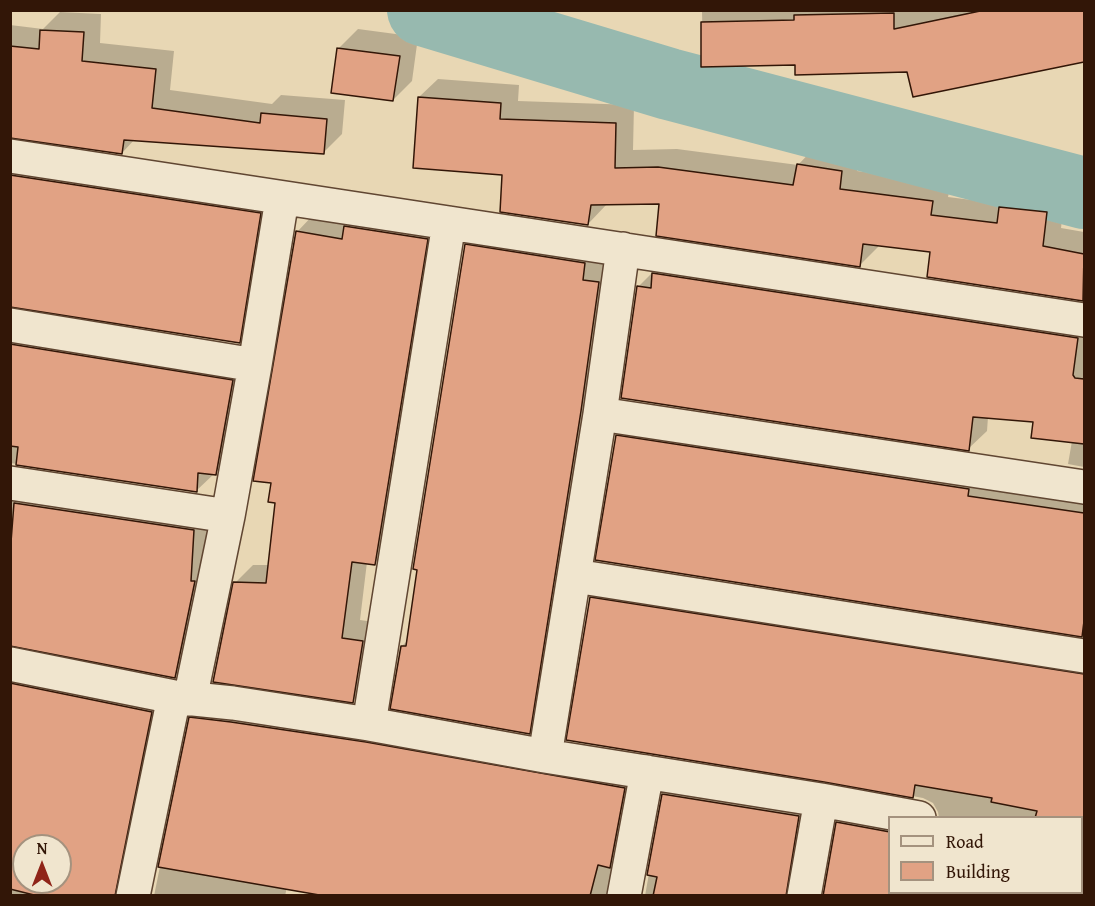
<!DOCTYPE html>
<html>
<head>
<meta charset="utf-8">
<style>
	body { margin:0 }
	#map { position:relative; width:1095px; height:906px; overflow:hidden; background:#e8d7b4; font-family:"Gentium Book Plus",serif }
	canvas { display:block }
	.frame { position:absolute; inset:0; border:12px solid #321607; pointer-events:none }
	.legend { position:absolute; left:888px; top:816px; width:195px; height:78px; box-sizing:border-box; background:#f0e5ce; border:2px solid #a4927e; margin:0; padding:8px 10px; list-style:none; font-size:18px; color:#321607 }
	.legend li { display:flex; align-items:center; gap:12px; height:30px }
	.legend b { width:30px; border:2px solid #a4927e }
	.north { position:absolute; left:12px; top:834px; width:60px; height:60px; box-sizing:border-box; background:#f0e5ce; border:2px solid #a4927e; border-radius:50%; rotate:0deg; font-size:16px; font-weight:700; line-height:24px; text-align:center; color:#321607 }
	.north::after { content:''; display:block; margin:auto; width:21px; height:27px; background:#8f2418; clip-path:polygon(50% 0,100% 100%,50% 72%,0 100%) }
</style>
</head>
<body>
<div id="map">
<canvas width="1095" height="906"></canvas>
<div class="frame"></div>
<ul class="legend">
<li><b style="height:8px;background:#f0e5ce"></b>Road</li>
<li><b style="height:16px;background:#e1a284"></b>Building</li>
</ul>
<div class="north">N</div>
</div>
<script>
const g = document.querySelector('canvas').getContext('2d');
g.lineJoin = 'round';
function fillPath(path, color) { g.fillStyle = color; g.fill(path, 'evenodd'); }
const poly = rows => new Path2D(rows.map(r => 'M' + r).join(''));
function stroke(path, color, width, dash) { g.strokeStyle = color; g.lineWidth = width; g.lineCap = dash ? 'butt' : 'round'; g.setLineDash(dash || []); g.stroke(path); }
fillPath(poly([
	[702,10,1084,10,1084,60,914,96,909,70,797,64,703,65],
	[60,12,101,14,100,43,174,51,170,90,272,104,281,95,345,100,342,134,323,153,135,139,122,153,10,136,10,25,43,29],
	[358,29,418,37,412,81,393,100,339,48],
	[438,79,519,85,518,101,634,105,633,150,677,149,798,165,816,146,860,153,857,171,951,183,948,197,1004,204,1019,189,1065,194,1061,228,1084,232,1084,300,928,276,931,251,879,244,878,247,860,265,661,202,607,204,588,224,503,174,419,97],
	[10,142,278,195,258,323,239,342,10,305],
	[315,213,445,221,393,545,375,563,367,562,360,620,381,623,371,683,353,701,235,583,253,565,270,565,297,232],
	[484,227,617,264,547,714,529,733,402,646,408,640,466,245],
	[657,268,1084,318,1084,467,1068,464,1072,441,1035,421,988,417,987,431,968,449,638,287],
	[10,311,251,362,234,455,196,491,10,463],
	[635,418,1084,485,1084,636,597,559,617,436],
	[10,468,212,512,193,658,175,676,10,644],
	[609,580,1084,654,1084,828,1082,827,1082,818,939,818,938,812,933,803,923,798,825,780,591,598],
	[10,652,170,693,147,896,10,896],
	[24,846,60,846,60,882,24,882],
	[209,699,643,769,638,896,333,896,287,887,285,896,154,896,190,718],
	[682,776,817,797,800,896,645,896,663,794],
	[856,804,890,818,890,892,908,892,907,896,834,896,838,823],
	[1082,829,1084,838,1084,896,963,896,963,893,960,892,1082,892]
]), '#0003');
stroke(poly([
	[423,10,669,84,1084,193]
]), '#97b9af', 72);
const building = poly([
	[985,10,1084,10,1084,62,913,97,907,72,795,75,795,65,701,67,701,22,794,20,794,15,894,13,894,29,985,10],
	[40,30,84,32,82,61,156,69,152,108,260,123,261,113,327,119,324,154,124,140,122,154,10,138,10,46,39,49,40,30],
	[337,48,400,56,393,101,331,93,337,48],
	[418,97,501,103,500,119,616,123,615,168,658,167,793,185,797,164,842,171,840,189,933,201,931,215,997,223,999,207,1047,212,1043,246,1084,254,1083,301,927,277,930,252,863,244,860,267,656,236,659,204,591,205,588,225,500,212,502,175,413,168,418,97],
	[10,175,261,213,240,343,10,307,10,175],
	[344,226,428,239,375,565,352,562,342,638,363,641,353,703,213,682,233,582,266,583,275,503,268,502,271,483,253,481,296,231,342,239,344,226],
	[465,244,585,263,583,280,599,282,581,411,530,734,390,709,401,646,406,646,417,570,413,569,465,244],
	[652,273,1078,338,1073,375,1075,378,1084,379,1084,444,1031,438,1033,422,973,417,969,451,621,398,637,286,651,288,652,273],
	[10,344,233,380,216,475,198,473,197,492,16,465,18,447,10,446,10,344],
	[616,435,969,489,968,496,1084,513,1084,621,1082,637,595,560,616,435],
	[14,503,194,530,191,581,195,581,175,678,10,646,10,555,14,503],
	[590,597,1084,674,1084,818,1035,818,1037,811,991,802,992,798,915,785,913,798,824,782,566,740,590,597],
	[10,683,152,712,115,896,38,896,10,889,10,683],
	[24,846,60,846,60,882,24,882,24,846],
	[189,717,231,722,366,742,625,788,610,868,598,865,590,896,325,896,158,867,189,717],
	[662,794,799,816,786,896,653,896,657,877,647,875,662,794],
	[836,822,890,832,890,896,823,896,836,822]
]);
fillPath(building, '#e1a284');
stroke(building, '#321607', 1.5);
const minor = poly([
	[10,156,1084,320],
	[10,325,255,365],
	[600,414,1084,487],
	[10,483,228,516],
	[575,576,1084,656],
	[10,664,174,697,233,703,369,724,545,756,821,800,919,818],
	[190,699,228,516,255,365,282,199],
	[369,724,449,223],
	[545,756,600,414,623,249],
	[1082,847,1084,848],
	[133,896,174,697],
	[624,896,647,772],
	[804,896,821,800]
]);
stroke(minor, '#604632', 36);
stroke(minor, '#f0e5ce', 33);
</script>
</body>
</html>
